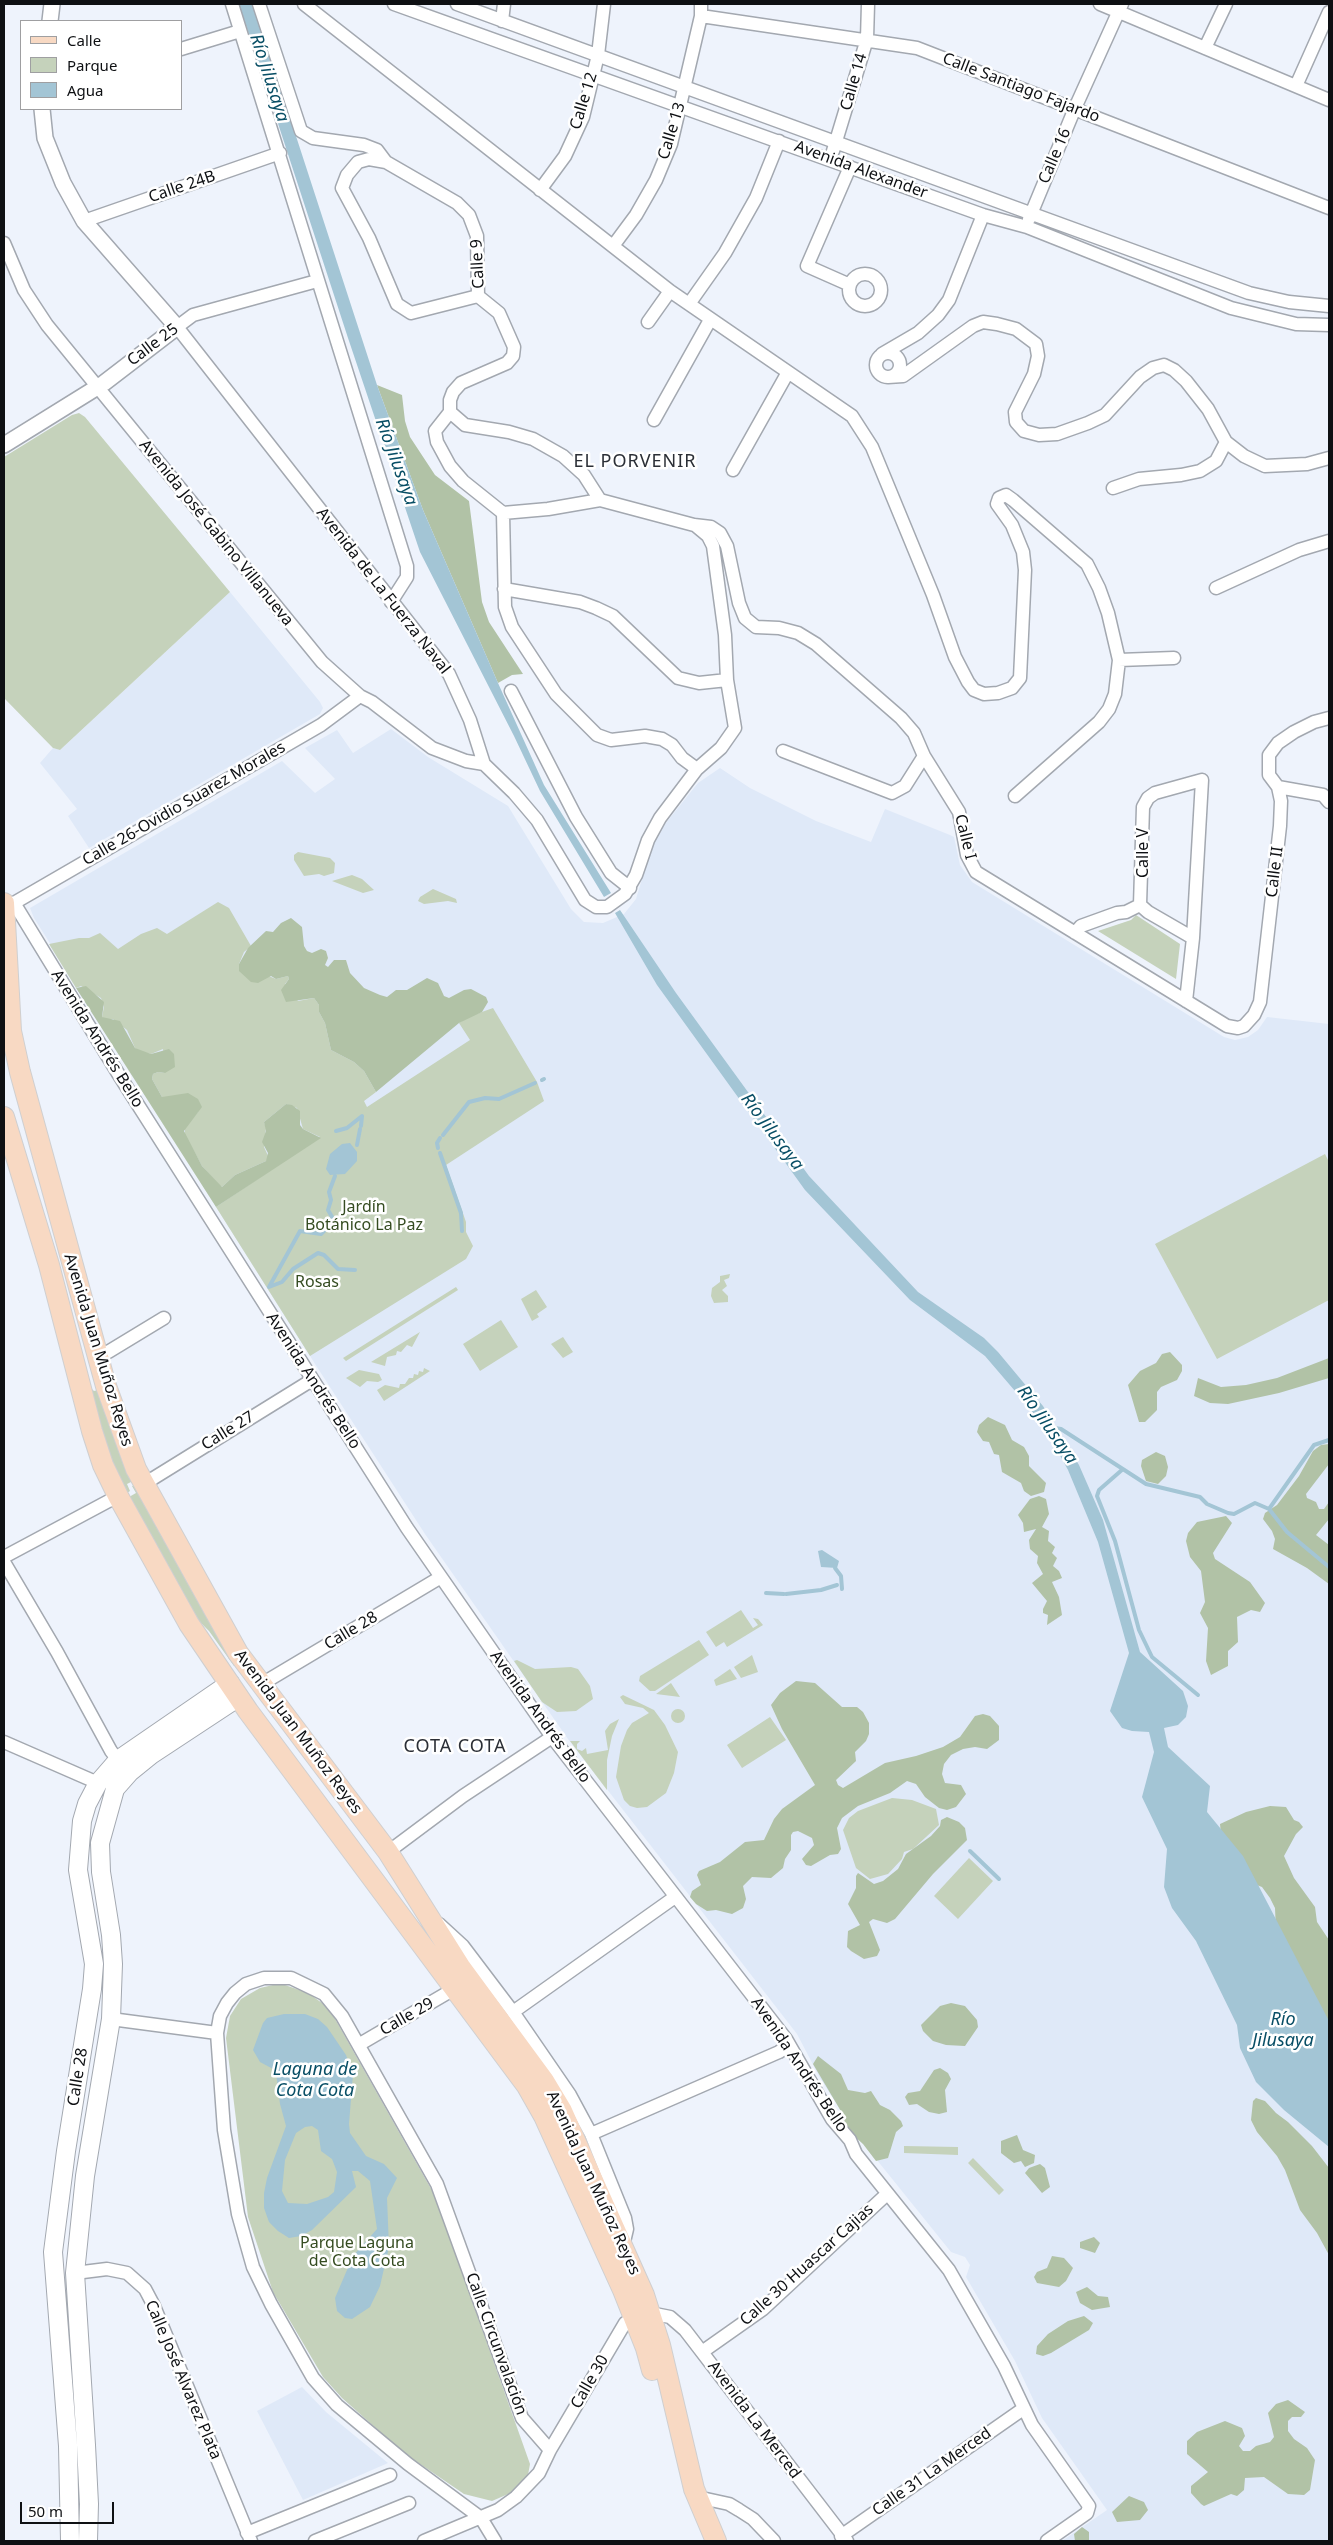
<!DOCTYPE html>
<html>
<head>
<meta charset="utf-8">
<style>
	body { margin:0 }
	#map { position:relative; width:1333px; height:2545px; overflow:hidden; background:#eef3fc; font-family:"Noto Sans",sans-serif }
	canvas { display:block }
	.frame { position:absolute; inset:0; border:5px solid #0e1013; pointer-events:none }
	.legend { position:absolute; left:20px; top:20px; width:162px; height:90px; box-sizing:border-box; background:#fff; border:1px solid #9f9fa1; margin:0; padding:6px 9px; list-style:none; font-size:15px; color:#0e1013 }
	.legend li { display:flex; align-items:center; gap:10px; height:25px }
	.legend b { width:25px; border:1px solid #9f9fa1 }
	.scale { position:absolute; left:20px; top:2502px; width:94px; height:22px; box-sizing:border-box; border:2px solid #0e1013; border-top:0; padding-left:6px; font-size:15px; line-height:18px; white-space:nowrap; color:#0e1013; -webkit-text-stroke:4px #fff; paint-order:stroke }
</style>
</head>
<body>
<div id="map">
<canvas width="1333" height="2545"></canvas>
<div class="frame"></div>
<ul class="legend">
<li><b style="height:6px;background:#f8d9c3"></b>Calle</li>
<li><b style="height:14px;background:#c5d2bb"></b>Parque</li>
<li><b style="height:14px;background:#a3c5d5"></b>Agua</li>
</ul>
<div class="scale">50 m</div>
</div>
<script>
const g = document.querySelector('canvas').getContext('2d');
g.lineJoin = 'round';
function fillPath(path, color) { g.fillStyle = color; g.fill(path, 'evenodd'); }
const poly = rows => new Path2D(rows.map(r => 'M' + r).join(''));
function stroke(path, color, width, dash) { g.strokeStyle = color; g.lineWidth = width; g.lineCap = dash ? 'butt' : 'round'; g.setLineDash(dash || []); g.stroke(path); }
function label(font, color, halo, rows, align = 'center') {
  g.font = font + ' "Noto Sans",sans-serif'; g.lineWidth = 5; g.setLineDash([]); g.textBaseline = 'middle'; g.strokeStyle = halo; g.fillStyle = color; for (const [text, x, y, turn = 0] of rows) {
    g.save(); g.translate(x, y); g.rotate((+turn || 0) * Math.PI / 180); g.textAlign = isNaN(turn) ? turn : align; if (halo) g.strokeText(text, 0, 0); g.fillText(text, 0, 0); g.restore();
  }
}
fillPath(poly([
	[230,592,320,702,323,708,320,714,89,848,68,816,77,809,40,763,53,748,60,750],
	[391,729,428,757,508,806,571,909,584,922,603,923,624,914,636,899,651,849,665,824,698,783,720,768,750,788,816,821,871,842,885,809,950,835,954,837,960,865,972,882,1224,1037,1235,1040,1248,1037,1258,1030,1267,1017,1329,1024,1329,2541,1062,2541,1107,2510,1042,2418,1015,2361,966,2277,970,2265,965,2257,951,2252,856,2134,820,2078,797,2034,568,1739,425,1534,317,1367,34,918,30,908,282,761,315,793,335,779,305,748,337,730,353,753],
	[302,2387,326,2412,388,2463,303,2500,257,2411]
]), '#dfe9f8');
fillPath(poly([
	[79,413,85,417,230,592,60,750,53,748,4,698,4,457,72,415],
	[298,852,330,858,335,863,334,873,324,876,319,874,304,876,294,860,294,855],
	[352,875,362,879,374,890,363,893,332,881],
	[433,889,456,899,457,903,448,901,424,904,418,901,420,897],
	[218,902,229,908,251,946,244,952,239,964,276,979,288,976,289,979,285,984,298,1001,314,998,319,1005,319,1012,325,1023,331,1050,354,1062,364,1071,376,1092,364,1101,367,1107,470,1040,459,1023,468,1017,493,1008,537,1082,544,1101,446,1165,466,1222,466,1232,473,1246,466,1259,310,1356,216,1207,320,1137,303,1129,297,1108,286,1104,264,1122,266,1128,264,1147,269,1158,266,1161,235,1175,222,1187,219,1185,202,1166,185,1135,185,1127,198,1112,162,1097,152,1079,153,1074,158,1072,165,1073,163,1049,151,1054,141,1052,135,1048,127,1030,113,1019,105,1019,102,1017,104,1007,101,998,81,986,76,988,49,944,79,938,89,938,100,933,118,949,141,934,157,928,167,934],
	[1136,915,1180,944,1176,979,1098,931,1131,920],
	[1325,1154,1329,1162,1329,1300,1217,1359,1155,1244],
	[730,1274,729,1278,724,1280,727,1286,722,1290,728,1296,728,1302,714,1303,711,1296,712,1288,720,1282,720,1276],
	[456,1287,458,1290,346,1361,343,1358],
	[536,1290,547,1307,537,1314,539,1317,532,1321,521,1299],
	[501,1320,518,1347,480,1371,463,1344],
	[420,1332,412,1347,407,1345,401,1352,397,1351,396,1355,387,1357,385,1366,371,1362],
	[563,1337,573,1352,563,1358,551,1344],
	[424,1368,430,1371,384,1401,377,1390,385,1385,399,1388,400,1384,405,1384,409,1378,413,1378,414,1374,418,1375,419,1371,423,1372],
	[359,1370,379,1374,382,1380,378,1382,367,1381,360,1387,346,1378],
	[88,1385,94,1391,98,1390,122,1460,133,1481,127,1484,130,1491,127,1493,108,1454],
	[135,1485,204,1613,234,1663,234,1666,209,1631,196,1618,129,1497,136,1493,132,1486],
	[741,1610,753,1628,758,1625,753,1618,758,1619,763,1625,727,1647,724,1642,716,1647,706,1632],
	[699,1640,709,1655,655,1691,650,1691,639,1681,640,1676],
	[752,1655,758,1672,741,1678,734,1667],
	[517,1660,535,1669,571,1667,578,1669,590,1686,593,1699,576,1711,557,1712,542,1702,514,1661],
	[730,1669,737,1679,716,1686,714,1680],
	[671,1683,680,1697,656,1694],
	[623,1695,654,1710,665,1725,678,1752,674,1773,666,1793,647,1807,637,1808,630,1806,624,1800,616,1777,621,1746,627,1730,632,1723,649,1713,643,1708,625,1704,620,1697],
	'671 1716a7 7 0 1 1 14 0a7 7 0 1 1-14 0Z',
	[770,1717,786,1740,742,1768,727,1745],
	[619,1719,612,1736,607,1760,607,1790,570,1741,580,1741,577,1744,577,1749,582,1751,586,1748,587,1754,608,1750,605,1731,610,1724],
	[892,1798,912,1800,936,1809,939,1825,913,1849,904,1852,902,1859,888,1874,870,1879,856,1868,843,1830,849,1818,858,1811],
	[969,1858,993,1881,958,1919,934,1896],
	[273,1985,285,1985,308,1993,322,2003,334,2017,434,2194,530,2464,528,2475,513,2492,492,2501,464,2494,404,2453,342,2398,323,2377,273,2292,248,2217,226,2038,230,2016,241,1999,260,1988],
	[904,2146,958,2147,958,2155,904,2153],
	[973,2158,1004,2190,999,2195,968,2163]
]), '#c5d2bb');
fillPath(poly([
	[377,385,402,395,405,421,410,437,435,475,469,501,482,602,489,622,523,674,512,675,498,683,423,510],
	[291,918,302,927,304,946,307,951,312,953,321,949,326,951,328,958,325,965,328,967,334,960,346,960,350,973,364,988,380,995,387,997,396,990,407,990,427,978,438,983,444,996,449,998,464,990,471,989,486,997,488,1002,482,1012,459,1023,376,1092,364,1071,354,1062,331,1050,325,1023,319,1012,319,1005,314,998,286,1002,281,990,289,979,288,976,276,979,271,976,258,983,251,982,239,971,239,964,248,948,266,931,273,932,281,923],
	[86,986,104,1002,102,1017,120,1021,135,1048,151,1054,169,1049,174,1054,175,1067,165,1073,158,1072,153,1074,152,1079,162,1097,188,1093,198,1099,202,1107,184,1131,202,1166,222,1187,235,1175,266,1161,268,1153,262,1142,266,1131,264,1122,286,1104,292,1105,300,1111,300,1125,303,1129,321,1138,216,1207,76,988],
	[1170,1352,1182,1365,1182,1371,1177,1380,1161,1387,1157,1392,1157,1410,1145,1422,1139,1422,1128,1385,1140,1371,1156,1363,1162,1354],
	[1329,1358,1329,1378,1279,1393,1228,1404,1210,1403,1194,1396,1198,1378,1221,1387,1246,1385,1277,1378],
	[988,1417,1005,1425,1012,1440,1024,1447,1029,1456,1029,1466,1046,1483,1044,1492,1031,1496,1024,1491,1021,1483,1002,1472,999,1455,994,1454,989,1442,983,1441,977,1432,979,1425],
	[1329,1444,1329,1464,1306,1494,1307,1498,1316,1502,1319,1509,1324,1509,1329,1502,1329,1519,1316,1535,1329,1545,1329,1584,1307,1568,1273,1549,1275,1539,1272,1531,1263,1519,1265,1513,1277,1505,1299,1476,1313,1451,1321,1445],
	[1156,1452,1165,1456,1168,1467,1166,1476,1158,1484,1146,1481,1141,1466,1142,1460],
	[1039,1496,1046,1499,1049,1514,1042,1527,1049,1531,1048,1541,1055,1547,1052,1553,1057,1558,1053,1566,1059,1571,1062,1578,1052,1582,1059,1597,1062,1615,1047,1625,1048,1615,1043,1613,1043,1609,1047,1601,1032,1583,1043,1574,1037,1563,1038,1556,1030,1549,1029,1540,1036,1529,1024,1532,1023,1523,1018,1515,1030,1499],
	[1226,1516,1232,1523,1213,1553,1215,1559,1250,1582,1265,1603,1260,1612,1251,1610,1237,1617,1238,1642,1228,1651,1228,1666,1211,1675,1206,1661,1208,1628,1200,1613,1205,1602,1201,1571,1190,1557,1186,1541,1188,1533,1197,1522],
	[796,1681,815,1683,842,1707,857,1707,863,1712,869,1723,869,1734,866,1741,855,1752,856,1761,836,1780,838,1785,843,1788,885,1763,916,1756,943,1747,960,1737,975,1716,983,1714,990,1716,999,1726,999,1740,987,1749,975,1747,963,1749,951,1755,944,1764,942,1774,945,1783,961,1785,966,1794,956,1807,947,1810,939,1808,925,1797,916,1784,907,1781,890,1793,858,1806,842,1818,837,1828,841,1849,838,1854,830,1855,811,1866,806,1865,802,1859,814,1845,812,1838,798,1831,793,1832,791,1835,791,1850,785,1859,783,1868,771,1878,752,1877,743,1886,746,1899,743,1908,732,1914,716,1910,707,1911,696,1904,690,1897,692,1891,701,1885,697,1875,699,1871,720,1862,745,1842,764,1840,774,1819,782,1809,815,1785,782,1729,771,1705,780,1693],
	[1270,1806,1286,1807,1294,1820,1299,1822,1303,1827,1296,1834,1284,1856,1294,1878,1315,1907,1317,1922,1329,1940,1329,2026,1276,1931,1275,1908,1270,1898,1262,1887,1254,1884,1221,1834,1220,1824,1246,1812],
	[947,1817,959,1822,965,1828,967,1840,933,1874,895,1919,887,1923,873,1919,869,1922,880,1950,877,1956,864,1959,851,1951,847,1947,848,1931,860,1925,848,1904,856,1888,856,1876,858,1873,861,1875,874,1884,883,1881,898,1869,906,1854,931,1836,940,1826,941,1820],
	[951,2003,965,2006,977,2020,978,2027,965,2046,946,2045,933,2041,923,2031,921,2025,940,2006],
	[818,2056,841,2074,848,2090,865,2093,871,2091,880,2105,890,2110,901,2121,903,2126,896,2132,888,2158,876,2161,863,2144,843,2126,845,2118,813,2064],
	[940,2068,948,2073,951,2079,945,2090,947,2112,939,2114,929,2112,917,2104,909,2105,905,2097,908,2093,920,2091,934,2070],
	[1256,2098,1265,2101,1276,2113,1288,2122,1312,2146,1329,2168,1329,2255,1317,2233,1300,2210,1285,2170,1277,2156,1257,2132,1251,2120,1253,2101],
	[1017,2135,1023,2150,1035,2155,1034,2163,1025,2167,1021,2161,1014,2163,1001,2153,1001,2141],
	[1040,2164,1045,2168,1050,2187,1042,2193,1025,2173,1029,2168],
	[1094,2237,1100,2243,1095,2253,1080,2248,1080,2242],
	[1052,2256,1064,2258,1073,2268,1066,2281,1059,2287,1037,2283,1034,2277,1037,2272,1047,2268],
	[1087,2287,1098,2296,1108,2297,1110,2307,1092,2310,1080,2303,1076,2292],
	[1084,2316,1093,2323,1089,2330,1051,2353,1043,2356,1036,2354,1037,2346,1048,2334,1068,2321],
	[1288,2400,1305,2412,1301,2417,1292,2417,1288,2421,1288,2431,1294,2439,1307,2448,1315,2460,1310,2490,1304,2495,1288,2494,1264,2477,1245,2478,1244,2490,1237,2496,1231,2494,1204,2506,1201,2504,1191,2493,1191,2486,1208,2472,1187,2454,1187,2441,1197,2432,1225,2421,1242,2428,1245,2436,1239,2446,1243,2451,1250,2451,1256,2446,1270,2442,1274,2437,1268,2413,1276,2404],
	[1129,2496,1144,2502,1148,2510,1140,2520,1117,2522,1112,2512],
	[1082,2527,1089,2532,1089,2541,1075,2541,1074,2534]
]), '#b1c2a6');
fillPath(poly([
	[239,4,253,4,377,385,423,510,498,683,544,785,611,893,604,897,540,791,514,736,420,552,348,338],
	[620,910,676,993,809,1176,918,1292,984,1338,998,1352,1043,1406,1079,1465,1103,1520,1140,1652,1183,1691,1188,1706,1186,1717,1178,1725,1164,1728,1168,1747,1210,1786,1207,1812,1243,1856,1329,2021,1329,2147,1284,2110,1256,2082,1240,2048,1237,2025,1196,1941,1172,1908,1164,1887,1167,1849,1142,1797,1154,1752,1149,1732,1132,1731,1122,1728,1110,1711,1129,1653,1098,1542,1068,1470,1050,1437,1027,1405,985,1356,910,1300,805,1190,657,985,615,913],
	[350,1143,357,1152,357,1161,345,1174,330,1175,326,1169,330,1154,342,1144],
	[822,1550,839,1561,837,1568,821,1567,818,1551],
	[284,2014,305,2014,318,2019,327,2027,346,2055,353,2074,349,2124,350,2133,366,2156,384,2164,397,2178,387,2198,389,2247,380,2286,370,2307,352,2319,345,2318,337,2311,335,2298,353,2256,377,2229,370,2181,358,2171,352,2171,356,2187,312,2230,301,2236,289,2238,278,2231,269,2222,264,2208,264,2193,267,2178,286,2126,280,2104,276,2073,273,2069,260,2062,253,2050,263,2023,267,2018],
	[312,2126,318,2130,321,2151,332,2159,337,2172,334,2192,328,2197,307,2204,288,2203,282,2191,285,2160,296,2133,305,2127]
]), '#a3c5d5');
stroke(poly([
	[542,1080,544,1079],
	[336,1131,347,1128,362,1116,361,1126],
	[443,1135,469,1102,485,1098,499,1099,535,1083],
	[357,1145,360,1129],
	[438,1148,437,1143,440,1138],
	[440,1153,461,1213,462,1231],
	[335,1176,329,1192,331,1200,328,1210,335,1222,333,1226,327,1228,321,1234,300,1231,269,1287,282,1282,293,1269,318,1253,324,1255,338,1269,355,1270],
	[1055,1428,1061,1429,1146,1484,1200,1497,1207,1504,1228,1513,1234,1514,1255,1503,1269,1509,1287,1532,1329,1567],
	[1123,1469,1099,1490,1097,1496,1115,1541,1139,1630,1152,1657,1198,1695],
	[1269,1509,1314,1445,1329,1440],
	[835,1568,841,1576,842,1589],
	[766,1593,784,1594],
	[786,1594,821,1590,837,1585],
	[970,1851,999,1879]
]), '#a3c5d5', 4);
const minor = poly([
	[232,4,407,566,407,577,391,602],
	[259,4,301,131,313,138,364,145,377,150,386,162,457,203,469,215,477,236,478,296,499,313,514,347,513,356,507,363,461,383,453,392,450,400,450,412,465,425,509,432,533,439,563,456,584,475,600,500],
	[304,4,670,291,852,416,872,447,933,595,955,657,968,682,974,690,984,694,998,693,1012,688,1020,678,1025,570,1023,552,1012,525,997,504,999,498,1006,495,1013,500,1087,564,1099,588,1108,613,1119,660,1115,694,1109,709,1099,722,1015,796],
	[394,4,983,215,1027,227,1231,308,1296,324,1329,325],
	[457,4,1249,293,1289,302,1329,306],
	[1100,4,1329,100],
	[701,16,917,48,1329,208],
	[502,21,504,4],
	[1205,48,1226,4],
	[181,49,240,31],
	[1296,86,1329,12],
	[833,151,867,39,868,4],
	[386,162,369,159,358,162,347,175,342,188,369,238,397,304,411,313,478,296],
	[850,167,807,266,850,285],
	[540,190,565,156,583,117,598,55,604,4],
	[1029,219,1075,108,1122,4],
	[84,221,280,153],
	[4,243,24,290,47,325,322,662,360,696,372,702,432,748,466,761,484,764],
	[613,246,636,215,656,180,671,144,701,16,701,4],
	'849 290a16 16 0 1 1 32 0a16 16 0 1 1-32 0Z',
	[317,281,193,315,177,327,449,674,470,720,484,764,514,793,537,820,585,900,596,907,607,907,625,894,636,875,648,840,660,818,697,769,721,748,735,728,727,680,725,635,713,546,708,536,696,526],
	[689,304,725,253,756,198,779,141],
	[648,322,670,291],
	'876 365a12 12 0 1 1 24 0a12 12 0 1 1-24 0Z',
	[882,354,918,333,938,315,949,300,983,215],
	[888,377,903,376,973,326,983,322,997,324,1016,329,1036,344,1038,356,1034,374,1015,412,1016,422,1024,431,1039,435,1057,434,1088,423,1105,415,1140,377,1153,368,1164,365,1174,370,1186,381,1208,409,1226,442,1244,456,1265,466,1307,464,1329,458],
	[450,412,435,431,437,442,450,466,463,481,503,513,548,509,600,500,694,525,711,527,720,533,727,546,739,603,745,618,756,627,779,628,798,633,816,644,901,718,914,733,924,756,959,812,967,855,976,872,1227,1026,1238,1028,1244,1026,1254,1015,1260,1002,1280,826,1281,801,1278,787,1269,775,1269,755,1278,743,1294,732,1314,722,1329,718],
	[654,420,710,320],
	[733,470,787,374],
	[1113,488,1139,479,1181,475,1200,471,1216,461,1226,442],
	[503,513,505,607,512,627,556,694,597,735,611,740,645,736,662,739,672,745,682,758,697,769],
	[1216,588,1299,550,1329,541],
	[504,589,580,602,596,608,613,616,678,678,699,683,727,680],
	[1119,660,1174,658],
	[511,691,576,817,611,873,630,888],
	[783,751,892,793,905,786,924,756],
	[1278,787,1323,795,1329,802],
	[14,903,119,1075,407,1528,552,1737,786,2039,832,2119,850,2140,856,2154,949,2270,1004,2366,1032,2425,1089,2506,1087,2513,1047,2541],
	[8,904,14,903,321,725,360,696],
	[1075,933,1081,926,1117,913,1126,912,1140,905],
	[1186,1001,1193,938,1202,780,1155,793,1148,798,1143,807,1140,905,1148,912,1193,938],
	[108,1352,164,1318],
	[144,1484,312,1380],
	[4,1557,118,1496],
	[4,1562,57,1652,111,1751,118,1760],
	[260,1685,441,1577],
	[4,1742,98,1783],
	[388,1852,463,1796,552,1737],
	[439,1924,463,1946,513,2012,570,2095,591,2134,625,2218,627,2229,623,2246],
	[513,2012,675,1897],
	[111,2019,217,2033],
	[360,2044,454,1989],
	[591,2134,779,2052,789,2045],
	[75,2273,107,2269,127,2273,145,2289,154,2306,251,2541],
	[650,2313,670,2317,685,2330,847,2541],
	[702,2352,763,2309,887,2194],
	[697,2497,729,2504,739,2510,753,2519,774,2541],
	[247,2533,390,2475],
	[841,2536,1023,2409],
	[315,2541,409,2503],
	[424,2541,498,2510,516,2497,539,2473,550,2450,625,2323,635,2319],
	[495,2541,481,2518,408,2464,337,2405,313,2378,271,2304,253,2267,238,2214,224,2130,217,2033,220,2016,227,2003,235,1993,246,1984,264,1978,291,1978,324,1994,342,2016,437,2184,522,2418,550,2450]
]);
const tertiary = poly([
	[50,21,52,4],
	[4,445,104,383,177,327,84,221,63,183,45,138,42,109]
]);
const secondary = poly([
	[70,2541,68,2446,53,2252,66,2151,92,1989,94,1964,78,1870,82,1821,87,1804,98,1783,118,1760,230,1683],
	[88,2541,89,2504,86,2445,75,2273,85,2176,111,2019,113,1964,111,1935,101,1872,100,1843,115,1789,130,1772,151,1755,239,1697]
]);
const primary = poly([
	[4,903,11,1031,20,1072,106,1386,136,1469,238,1653,388,1852,461,1968,544,2081,562,2111,644,2295,660,2345,694,2489,716,2541],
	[4,1117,49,1265,92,1431,103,1465,118,1496,189,1624,248,1711,527,2086,544,2116,623,2290,646,2348,652,2370]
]);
stroke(minor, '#a3a8b0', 15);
stroke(tertiary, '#a3a8b0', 18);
stroke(secondary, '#a3a8b0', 20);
stroke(primary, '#cfcfd0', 22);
stroke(minor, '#fff', 12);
stroke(tertiary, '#fff', 15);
stroke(secondary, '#fff', 18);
stroke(primary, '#f8d9c3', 20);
label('16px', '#0e1013', '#fff', [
	["Calle 14",854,82,-74],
	["Calle Santiago Fajardo",1021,88,21],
	["Calle 12",584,101,-73],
	["Calle 13",672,131,-73],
	["Calle 16",1055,156,-67],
	["Avenida Alexander",861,170,20],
	["Calle 24B",182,187,-19],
	["Calle 9",478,264,-93],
	["Calle 25",153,345,-37],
	["Avenida José Gabino Villanueva",216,533,51],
	["Avenida de La Fuerza Naval",383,591,52],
	["Calle 26-Ovidio Suarez Morales",184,804,-30],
	["Calle I",965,837,76],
	["Calle V",1143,853,-90],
	["Calle II",1275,872,-83],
	["Avenida Andrés Bello",97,1039,58],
	["Avenida Juan Muñoz Reyes",98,1350,73],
	["Avenida Andrés Bello",313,1381,57],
	["Calle 27",228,1431,-32],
	["Calle 28",351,1631,-31],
	["Avenida Andrés Bello",540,1717,54],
	["Avenida Juan Muñoz Reyes",298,1732,53],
	["Calle 29",407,2017,-30],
	["Avenida Andrés Bello",799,2065,56],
	["Calle 28",78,2077,-81],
	["Avenida Juan Muñoz Reyes",593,2183,65],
	["Calle 30 Huascar Cajias",807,2265,-42],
	["Calle Circunvalación",496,2344,70],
	["Calle José Alvarez Plata",183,2380,67],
	["Calle 30",590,2382,-60],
	["Avenida La Merced",754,2420,53],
	["Calle 31 La Merced",932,2472,-35]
]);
label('16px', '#354c21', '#fff', [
	["Jardín",364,1207],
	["Botánico La Paz",364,1225],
	["Rosas",317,1282],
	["Parque Laguna",357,2243],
	["de Cota Cota",357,2261]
]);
label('italic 18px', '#084e65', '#fff', [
	["Río Jilusaya",269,78,72],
	["Río Jilusaya",396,462,70],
	["Río Jilusaya",772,1132,53],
	["Río Jilusaya",1047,1425,55],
	["Río",1283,2020],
	["Jilusaya",1283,2041],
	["Laguna de",315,2070],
	["Cota Cota",315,2091]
]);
g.letterSpacing = '1px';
label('18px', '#2b2f36', '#fff', [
	["EL PORVENIR",635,462],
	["COTA COTA",455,1747]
]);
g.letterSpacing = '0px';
</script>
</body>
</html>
